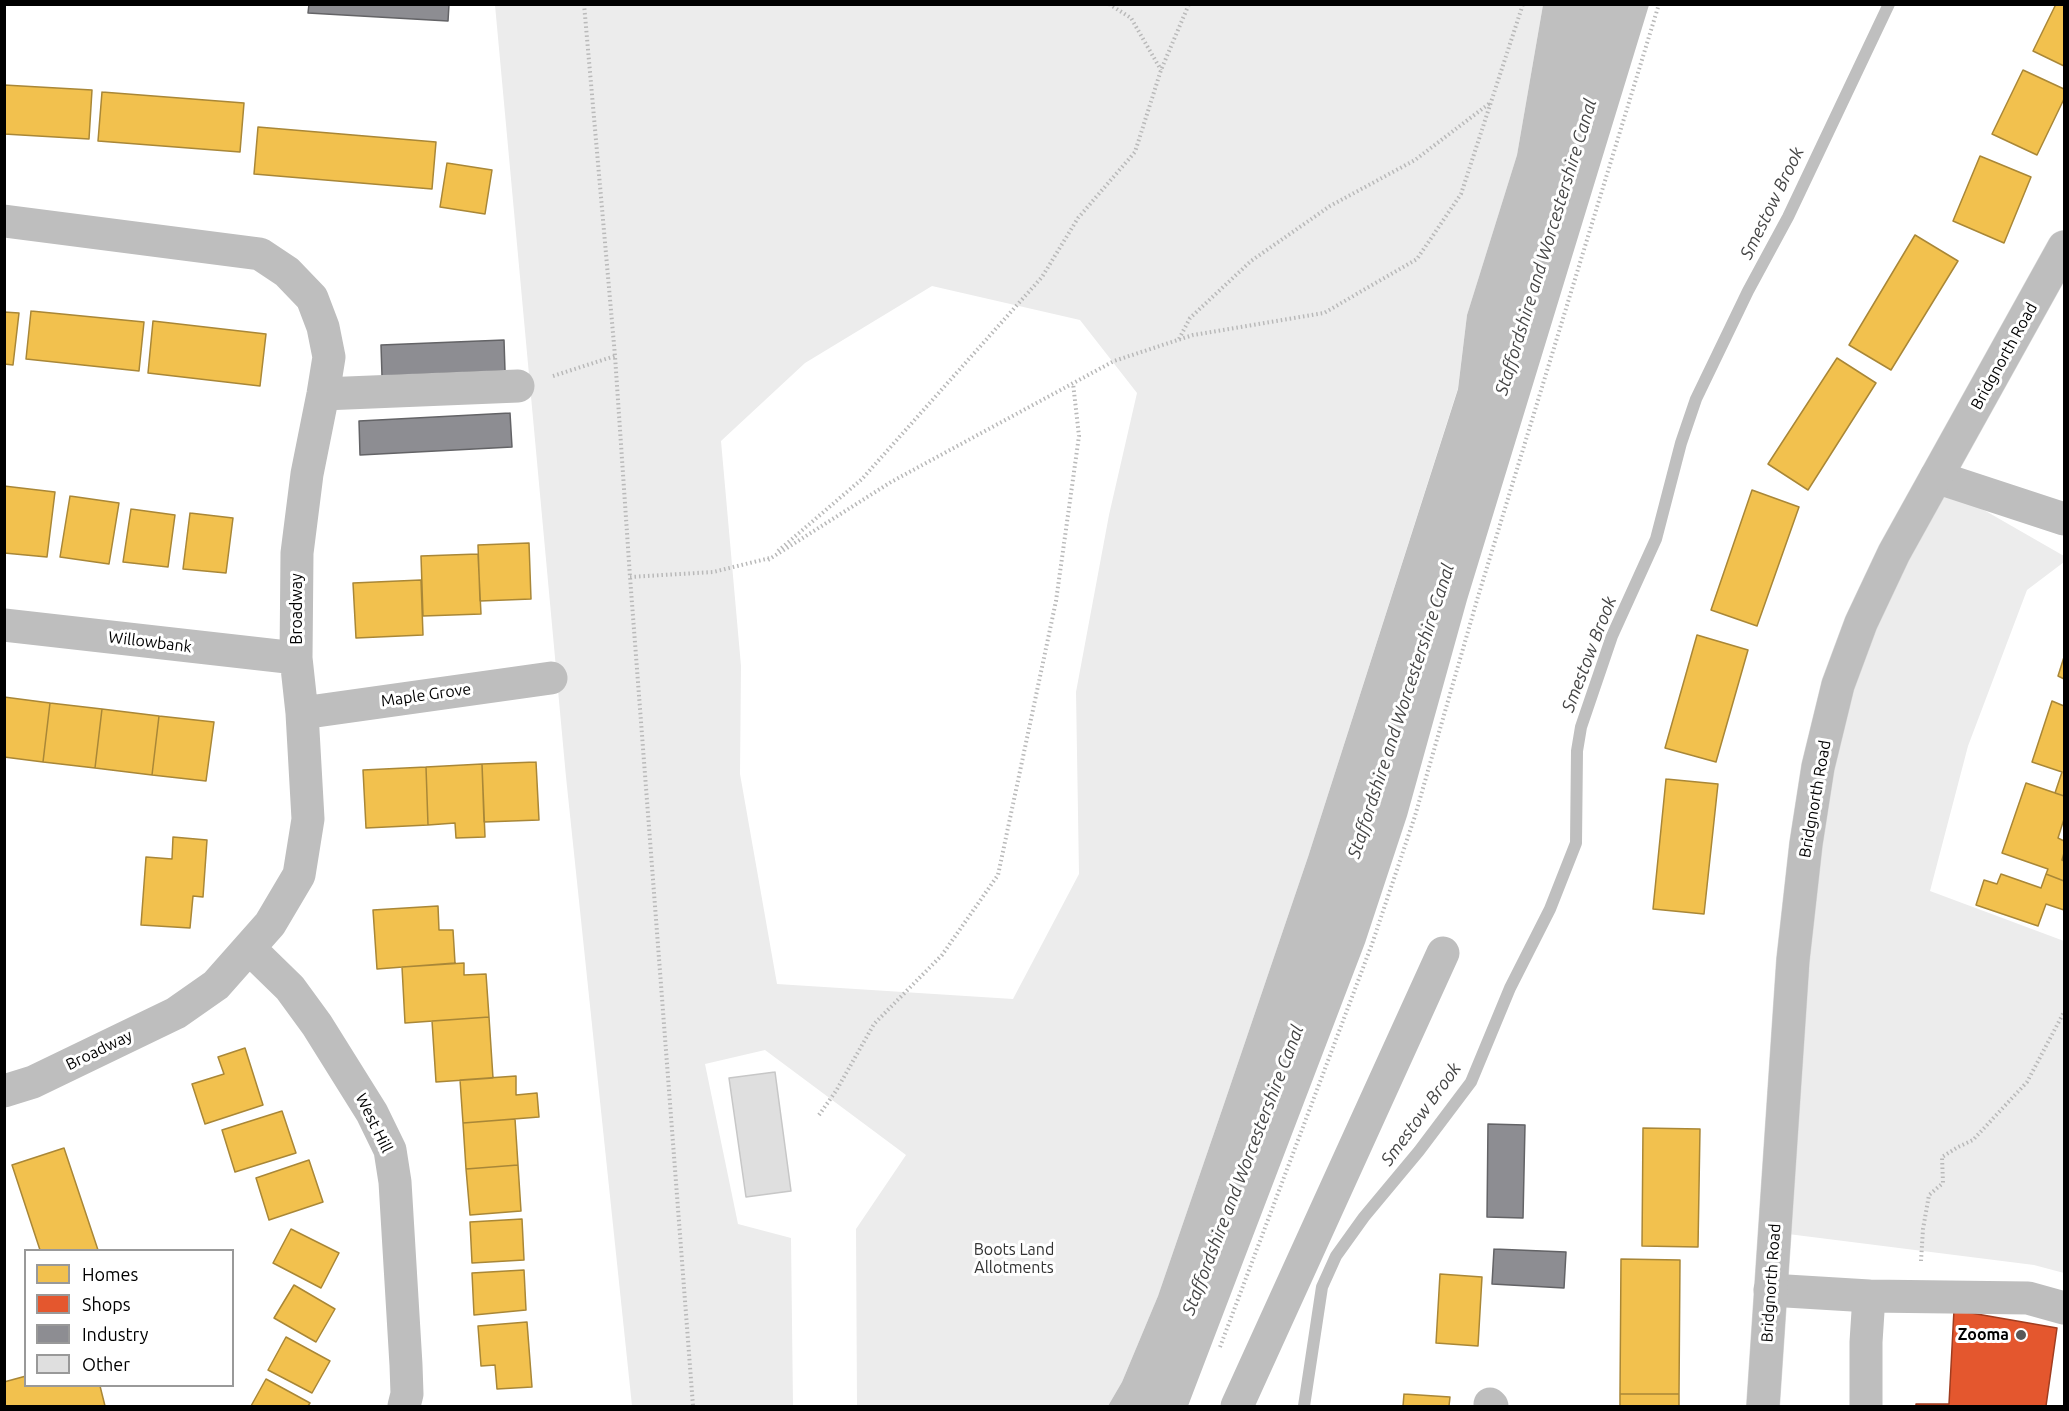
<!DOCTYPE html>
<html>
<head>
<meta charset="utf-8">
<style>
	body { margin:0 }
	#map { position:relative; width:2069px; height:1411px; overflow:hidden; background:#fff; font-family:Ubuntu,sans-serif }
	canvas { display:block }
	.frame { position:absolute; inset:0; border:6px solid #000; pointer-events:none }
	.legend { position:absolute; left:24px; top:1249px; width:210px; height:138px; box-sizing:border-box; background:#fff; border:2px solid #999; margin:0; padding:8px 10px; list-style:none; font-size:18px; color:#000 }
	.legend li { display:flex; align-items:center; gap:12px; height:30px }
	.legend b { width:30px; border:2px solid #999 }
</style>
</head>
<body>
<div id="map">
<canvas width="2069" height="1411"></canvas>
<div class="frame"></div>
<ul class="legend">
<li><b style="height:16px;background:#f2c14e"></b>Homes</li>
<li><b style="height:16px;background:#e4572e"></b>Shops</li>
<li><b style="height:16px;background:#8d8d92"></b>Industry</li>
<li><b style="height:16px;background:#dfdfdf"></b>Other</li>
</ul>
</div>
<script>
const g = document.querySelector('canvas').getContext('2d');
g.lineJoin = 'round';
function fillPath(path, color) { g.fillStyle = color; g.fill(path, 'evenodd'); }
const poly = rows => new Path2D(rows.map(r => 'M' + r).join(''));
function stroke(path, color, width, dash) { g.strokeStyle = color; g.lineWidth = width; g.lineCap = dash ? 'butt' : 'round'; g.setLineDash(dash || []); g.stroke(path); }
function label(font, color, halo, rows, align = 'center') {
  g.font = font + ' Ubuntu,sans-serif'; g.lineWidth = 6; g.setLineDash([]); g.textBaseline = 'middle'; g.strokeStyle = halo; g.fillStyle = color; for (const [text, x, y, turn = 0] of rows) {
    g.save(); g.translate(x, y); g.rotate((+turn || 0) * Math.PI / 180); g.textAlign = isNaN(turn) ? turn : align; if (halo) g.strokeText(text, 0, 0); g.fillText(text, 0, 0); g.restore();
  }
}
fillPath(poly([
	[495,5,1543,5,1517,155,1467,315,1458,388,1308,857,1223,1107,1158,1296,1122,1382,1108,1406,857,1406,856,1229,906,1155,765,1050,705,1064,738,1224,791,1238,793,1406,632,1406,566,777],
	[932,286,1080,320,1137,393,1109,515,1076,692,1079,874,1013,999,777,984,740,774,741,666,721,441,805,363],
	[1942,486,2064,556,2064,562,2027,590,1968,746,1930,891,2064,941,2064,1273,2034,1265,1788,1234,1819,846,1847,685]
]), '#ececec');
fillPath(poly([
	[1543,5,1649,5,1467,600,1407,816,1365,943,1188,1406,1108,1406,1122,1382,1158,1296,1223,1107,1308,857,1458,389,1467,315,1517,155]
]), '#bfbfbf');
const homes = poly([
	[2056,4,2064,4,2064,66,2033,51,2056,4],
	[2023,70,2064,89,2064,99,2037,155,1992,134,2023,70],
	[4,85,92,90,89,139,4,134,4,85],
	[102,92,244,103,240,152,98,141,102,92],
	[258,127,436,142,432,189,254,174,258,127],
	[1980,156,2031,177,2004,243,1953,221,1980,156],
	[447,163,492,170,485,214,440,207,447,163],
	[1915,235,1958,261,1891,370,1849,345,1915,235],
	[31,311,144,322,139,371,26,359,31,311],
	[4,312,19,313,13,365,4,364,4,312],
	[153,321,266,334,260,386,148,373,153,321],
	[1837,358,1876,383,1808,490,1768,464,1837,358],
	[4,486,55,492,47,557,4,553,4,486],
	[1752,490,1799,507,1757,626,1711,610,1752,490],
	[70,496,119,503,109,564,60,557,70,496],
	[131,509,175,515,168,567,123,562,131,509],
	[190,513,233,518,226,573,183,569,190,513],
	[529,543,531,599,480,601,478,545,529,543],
	[478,554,481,614,423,616,421,556,478,554],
	[421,580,423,635,356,638,353,583,421,580],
	[1697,635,1748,650,1716,762,1665,748,1697,635],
	[2064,657,2064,679,2058,676,2064,657],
	[4,697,50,703,43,762,4,757,4,697],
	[2052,701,2064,706,2064,796,2055,793,2062,772,2032,762,2052,701],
	[50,703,102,709,95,768,43,762,50,703],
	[102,709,159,716,152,775,95,768,102,709],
	[159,716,214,722,206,781,152,775,159,716],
	[536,762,539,820,484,822,482,764,536,762],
	[482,764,485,837,456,838,455,823,428,825,426,767,482,764],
	[426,767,428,825,366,828,363,770,426,767],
	[1666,779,1718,784,1704,914,1653,909,1666,779],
	[2026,783,2064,796,2064,819,2058,838,2064,841,2064,853,2062,860,2064,861,2064,881,2046,874,2048,869,2002,853,2026,783],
	[173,837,207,840,203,897,193,896,190,928,141,925,146,857,172,859,173,837],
	[2001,874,2041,888,2046,874,2064,881,2064,910,2046,904,2038,926,1976,905,1984,880,1997,884,2001,874],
	[438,906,439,930,453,930,455,963,377,969,373,910,438,906],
	[464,963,464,975,486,974,489,1017,405,1023,402,967,464,963],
	[489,1017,493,1078,436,1082,432,1021,489,1017],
	[245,1048,263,1105,205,1124,192,1084,224,1074,218,1057,245,1048],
	[516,1076,516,1095,537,1093,539,1117,463,1123,460,1080,516,1076],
	[282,1111,296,1153,235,1172,222,1130,282,1111],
	[515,1119,518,1165,466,1169,463,1123,515,1119],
	[1643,1128,1700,1129,1698,1247,1642,1246,1643,1128],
	[64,1148,98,1250,40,1250,12,1165,64,1148],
	[309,1160,323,1202,269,1220,256,1178,309,1160],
	[518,1165,521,1211,470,1215,466,1169,518,1165],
	[522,1219,524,1260,472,1263,470,1222,522,1219],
	[291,1229,339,1253,321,1288,273,1263,291,1229],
	[1621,1259,1680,1260,1679,1394,1620,1394,1621,1259],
	[524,1270,526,1310,474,1315,472,1273,524,1270],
	[1440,1274,1482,1277,1478,1346,1436,1343,1440,1274],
	[294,1285,335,1309,316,1342,274,1318,294,1285],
	[527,1322,532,1387,497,1389,495,1365,481,1366,478,1326,527,1322],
	[286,1337,330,1361,312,1393,268,1370,286,1337],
	[26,1376,26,1386,100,1386,105,1406,4,1406,4,1382,26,1376],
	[266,1379,310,1403,308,1406,251,1406,266,1379],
	[1404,1394,1450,1397,1449,1406,1403,1406,1404,1394],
	[1620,1394,1679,1394,1679,1406,1620,1406,1620,1394]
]);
fillPath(homes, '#f2c14e');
stroke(homes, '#a98737', 1.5);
const shops = poly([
	[1954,1310,2057,1328,2046,1406,1916,1406,1916,1404,1949,1404,1954,1310]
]);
fillPath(shops, '#e4572e');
stroke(shops, '#a03d20', 1.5);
const industry = poly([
	[309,4,449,4,448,21,308,13,309,4],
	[504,340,505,371,382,376,381,345,504,340],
	[510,413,512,447,360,455,359,421,510,413],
	[1488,1124,1525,1125,1523,1218,1487,1217,1488,1124],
	[1494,1249,1566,1252,1564,1288,1492,1284,1494,1249]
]);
fillPath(industry, '#8d8d92');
stroke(industry, '#636366', 1.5);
stroke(poly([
	[1304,1406,1322,1287,1336,1256,1364,1217,1419,1151,1471,1082,1510,988,1550,909,1576,843,1577,751,1581,727,1612,636,1656,539,1681,443,1696,399,1748,291,1788,217,1889,4]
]), '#bfbfbf', 12);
const building = poly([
	[775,1072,791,1191,746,1197,729,1078,775,1072]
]);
fillPath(building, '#dfdfdf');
stroke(building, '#c7c7c7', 1.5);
const highway = poly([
	[1763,1406,1793,960,1806,844,1818,767,1838,685,1861,623,1894,553,2064,247]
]);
stroke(highway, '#dbdbdb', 34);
stroke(poly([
	[584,4,615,356,630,577,693,1406],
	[1109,4,1131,18,1161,70],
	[1179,339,1190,318,1251,261,1330,206,1415,160,1490,103],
	[553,376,615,356],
	[778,551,862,479,1042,277,1078,218,1135,152,1161,70,1189,4],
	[768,560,891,482,1114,361,1193,335,1324,313,1417,259,1461,194,1523,4],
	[630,577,713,572,770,558],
	[819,1115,836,1091,874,1024,942,955,998,875,1056,601,1079,436,1073,383],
	[1921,1261,1923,1229,1929,1195,1943,1183,1942,1157,1958,1147,1973,1140,2027,1082,2064,1012],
	[1220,1347,1372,944,1415,816,1477,600,1659,4]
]), '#b9b9b9', 4, [1.5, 3]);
stroke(poly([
	[4,221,260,254,287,272,312,298,323,327,329,357,323,394,307,474,297,553,296,658,302,713,308,819,299,875,270,924,216,985,176,1013,33,1082,4,1091],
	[323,394,518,386],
	[1936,477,2064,519],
	[4,625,296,658],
	[302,713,551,678],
	[250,949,290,988,317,1025,372,1113,390,1150,395,1182,406,1365,407,1394,404,1406],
	[1770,1290,1869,1296],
	[1490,1404,1492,1406],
	[1237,1406,1443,953],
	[1866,1406,1866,1342,1869,1296,2028,1298,2064,1308]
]), '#bebebe', 33);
stroke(highway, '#bebebe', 33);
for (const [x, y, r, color] of [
	[2021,1335,6,"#595959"]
]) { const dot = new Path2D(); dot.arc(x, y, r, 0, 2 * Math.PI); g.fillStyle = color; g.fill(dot); stroke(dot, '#fff', 2); }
label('16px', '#000', '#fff', [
	["Bridgnorth Road",2004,356,-61],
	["Broadway",297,609,-90],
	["Willowbank",150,642,7],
	["Maple Grove",426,695,-8],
	["Bridgnorth Road",1815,799,-80],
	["Broadway",99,1050,-26],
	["West Hill",374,1123,64],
	["Bridgnorth Road",1771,1283,-86]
]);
label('16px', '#333', '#fff', [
	["Boots Land",1014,1250],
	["Allotments",1014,1268]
]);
label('bold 16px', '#000', '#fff', [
	["Zooma",2009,1335]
], 'right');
label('italic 18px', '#444', '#fff', [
	["Smestow Brook",1772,203,-64],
	["Staffordshire and Worcestershire Canal",1546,247,-73],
	["Smestow Brook",1589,654,-69],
	["Staffordshire and Worcestershire Canal",1401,711,-72],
	["Smestow Brook",1421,1114,-54],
	["Staffordshire and Worcestershire Canal",1243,1170,-69]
]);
</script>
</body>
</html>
